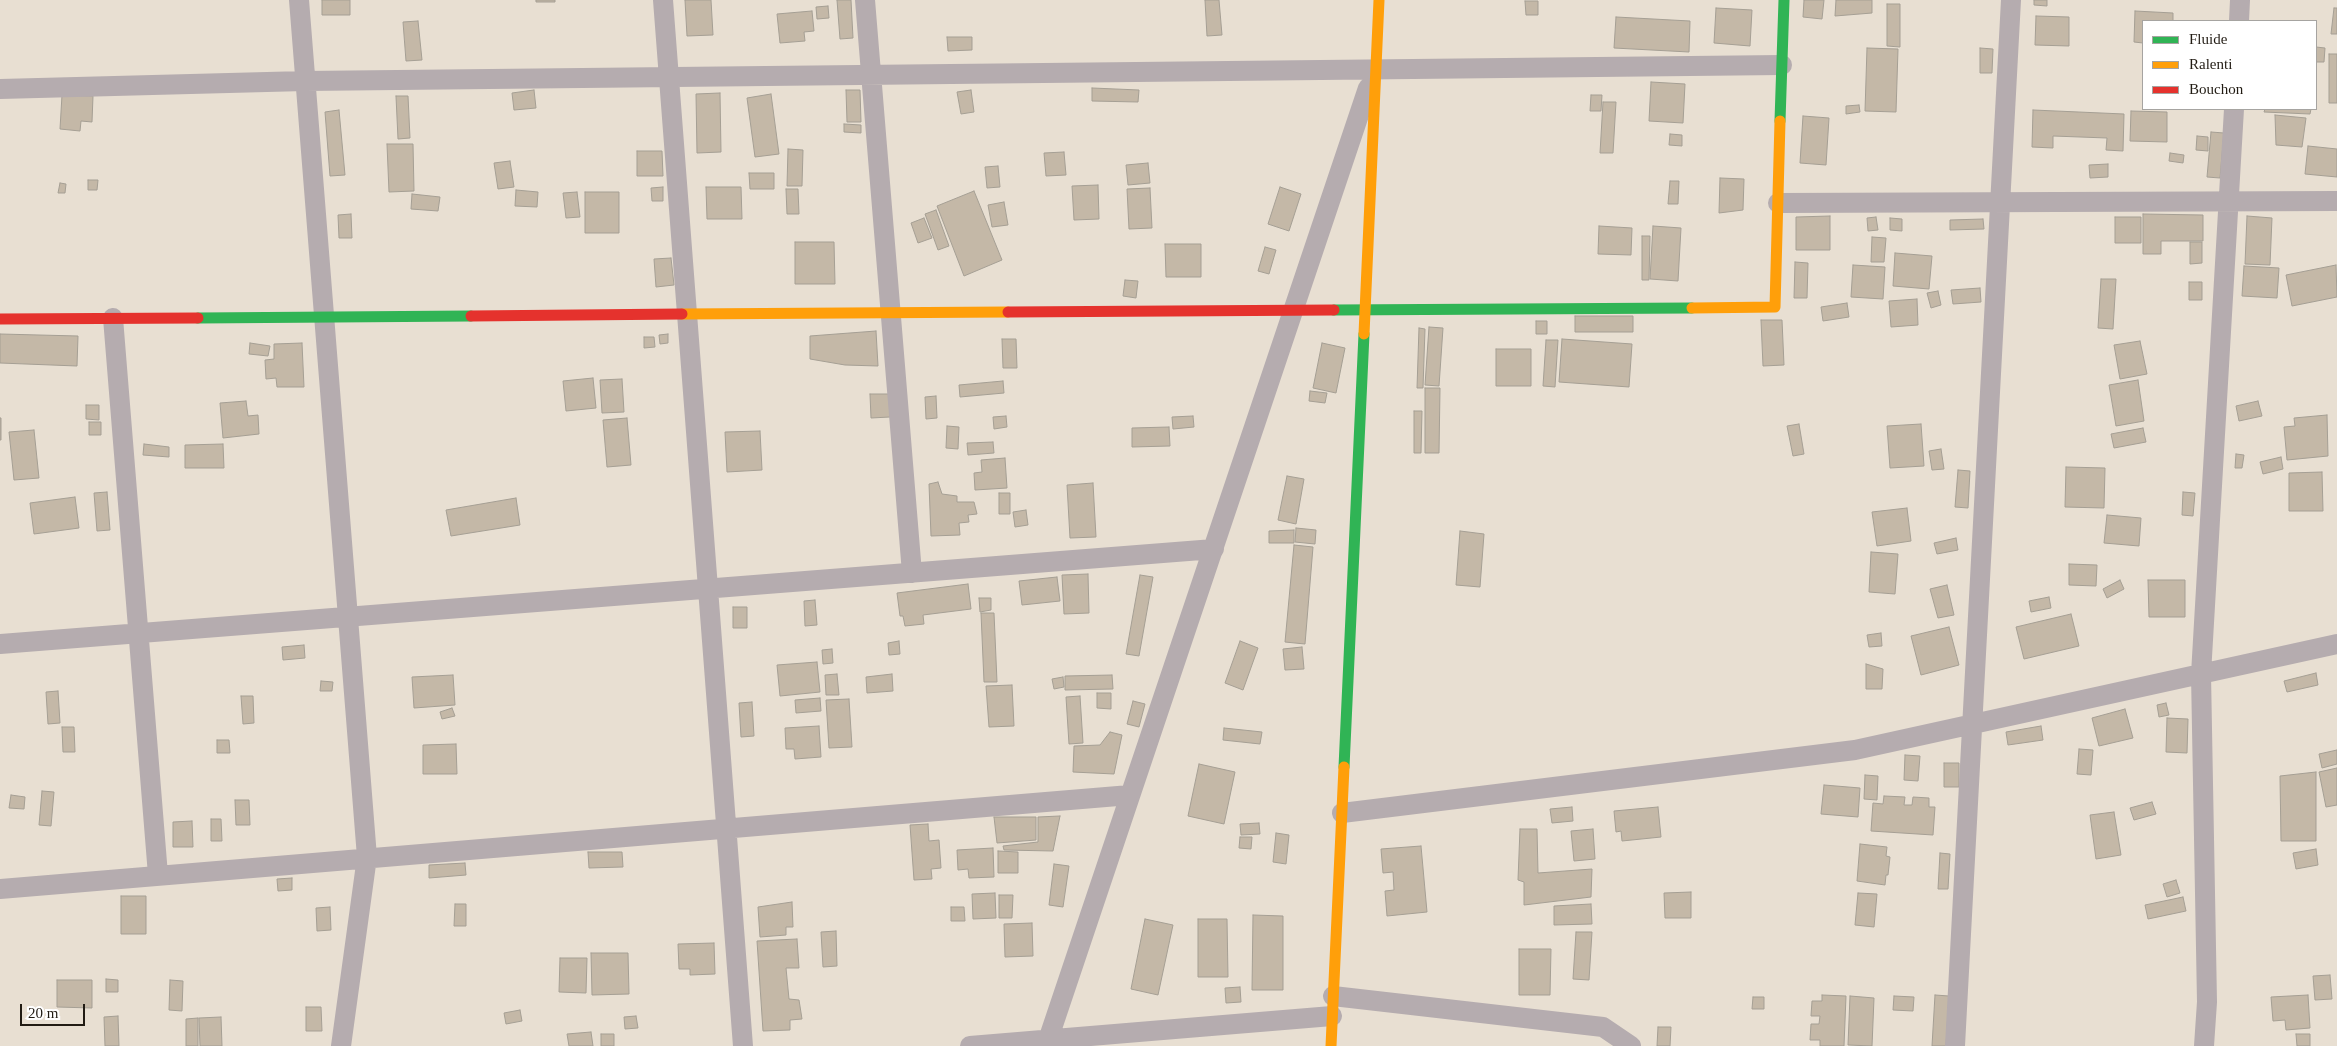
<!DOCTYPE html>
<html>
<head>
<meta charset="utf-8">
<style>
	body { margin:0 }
	#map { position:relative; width:2337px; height:1046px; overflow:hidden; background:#e8dfd2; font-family:Georgia,serif }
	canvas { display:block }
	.legend { position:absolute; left:2142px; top:20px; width:175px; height:90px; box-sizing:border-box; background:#fff; border:1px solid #a6a4a1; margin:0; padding:6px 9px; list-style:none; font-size:15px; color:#211b13 }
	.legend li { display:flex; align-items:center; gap:10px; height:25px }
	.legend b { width:25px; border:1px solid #a6a4a1 }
	.scale { position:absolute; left:20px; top:1004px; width:65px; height:22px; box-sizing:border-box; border:2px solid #211b13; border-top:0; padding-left:6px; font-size:15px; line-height:18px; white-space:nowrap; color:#211b13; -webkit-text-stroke:4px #fff; paint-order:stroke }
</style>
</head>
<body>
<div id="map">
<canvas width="2337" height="1046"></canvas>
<ul class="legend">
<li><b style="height:6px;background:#30b455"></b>Fluide</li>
<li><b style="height:6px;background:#ff9f0a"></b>Ralenti</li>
<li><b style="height:6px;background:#e5322d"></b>Bouchon</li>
</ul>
<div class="scale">20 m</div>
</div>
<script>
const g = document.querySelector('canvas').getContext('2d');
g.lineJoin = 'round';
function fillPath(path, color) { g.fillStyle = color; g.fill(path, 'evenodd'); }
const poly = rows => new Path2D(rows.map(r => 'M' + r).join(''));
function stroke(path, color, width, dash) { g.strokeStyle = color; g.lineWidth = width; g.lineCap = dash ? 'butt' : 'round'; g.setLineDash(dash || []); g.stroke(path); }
const building = poly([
	[322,0,350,0,350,15,322,15,322,0],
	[536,0,555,0,555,2,536,2,536,0],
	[685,0,711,0,713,35,687,36,685,0],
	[837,0,851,0,853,38,840,39,837,0],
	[1205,0,1219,0,1222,35,1207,36,1205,0],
	[1804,0,1824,0,1822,19,1803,17,1804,0],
	[1836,0,1872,0,1872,13,1835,16,1836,0],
	[2034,0,2047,0,2047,6,2034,5,2034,0],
	[1525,1,1538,1,1538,15,1526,15,1525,1],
	[1887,4,1900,4,1900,47,1887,46,1887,4],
	[828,6,829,18,817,19,816,7,828,6],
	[1716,8,1752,10,1750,46,1714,43,1716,8],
	[2334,8,2337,8,2337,34,2331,34,2334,8],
	[812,11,814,31,804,32,805,41,780,43,777,14,812,11],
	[2135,11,2173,13,2173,21,2143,21,2143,43,2134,42,2135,11],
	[2036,16,2069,17,2069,46,2035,45,2036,16],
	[1616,17,1690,21,1689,52,1614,48,1616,17],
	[418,21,422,60,406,61,403,22,418,21],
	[947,37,972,37,972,50,948,51,947,37],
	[2316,47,2325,48,2324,62,2316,62,2316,47],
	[1867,48,1898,49,1896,112,1865,111,1867,48],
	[1980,48,1993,49,1992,73,1980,73,1980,48],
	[2329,54,2337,54,2337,103,2329,103,2329,54],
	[1651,82,1685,84,1683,123,1649,121,1651,82],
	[1092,88,1139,90,1138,102,1092,101,1092,88],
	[534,90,536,108,514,110,512,93,534,90],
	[846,90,860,90,861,122,847,122,846,90],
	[971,90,974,112,961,114,957,92,971,90],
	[720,93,721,152,697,153,696,94,720,93],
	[771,94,779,154,755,157,747,98,771,94],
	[62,95,93,96,92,122,81,121,80,131,60,129,62,95],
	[1591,95,1602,95,1601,111,1590,111,1591,95],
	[396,96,408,96,410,138,398,139,396,96],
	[1603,102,1616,102,1613,153,1600,153,1603,102],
	[1859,105,1860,112,1846,114,1846,106,1859,105],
	[2265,109,2311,109,2310,114,2264,112,2265,109],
	[339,110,345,175,330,176,325,112,339,110],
	[2033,110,2124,114,2123,151,2106,150,2107,138,2053,136,2053,148,2032,147,2033,110],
	[2131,111,2167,112,2167,142,2130,141,2131,111],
	[2275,115,2306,118,2302,147,2276,145,2275,115],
	[1803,116,1829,118,1826,165,1800,163,1803,116],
	[844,124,861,125,861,133,844,132,844,124],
	[2211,132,2224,133,2220,178,2207,177,2211,132],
	[1670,134,1682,135,1682,146,1669,145,1670,134],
	[2197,136,2208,137,2208,151,2196,150,2197,136],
	[387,144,413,144,414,191,389,192,387,144],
	[2308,146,2337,149,2337,177,2305,174,2308,146],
	[788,149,803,150,802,186,787,186,788,149],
	[637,151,662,151,663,176,637,176,637,151],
	[1064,152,1066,175,1046,176,1044,153,1064,152],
	[2170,153,2184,155,2183,163,2169,161,2170,153],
	[510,161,514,187,498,189,494,163,510,161],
	[1148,163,1150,183,1128,185,1126,165,1148,163],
	[2108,164,2108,177,2090,178,2089,165,2108,164],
	[998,166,1000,187,987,188,985,167,998,166],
	[749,173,774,173,774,189,750,189,749,173],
	[1720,178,1744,179,1743,210,1719,213,1720,178],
	[88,180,98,180,97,190,88,190,88,180],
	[1670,181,1679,181,1678,204,1668,204,1670,181],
	[60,183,66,184,65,193,58,193,60,183],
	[1098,185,1099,219,1074,220,1072,186,1098,185],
	[663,187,663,201,652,201,651,188,663,187],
	[706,187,741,187,742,219,707,219,706,187],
	[1280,187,1301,194,1289,231,1268,224,1280,187],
	[1150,188,1152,228,1129,229,1127,189,1150,188],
	[786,189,798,189,799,214,787,214,786,189],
	[516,190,538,192,537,207,515,206,516,190],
	[974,191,1002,260,964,276,937,206,974,191],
	[577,192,580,217,566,218,563,193,577,192],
	[585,192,619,192,619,233,585,233,585,192],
	[412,194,440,197,438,211,411,209,412,194],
	[1004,202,1008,225,992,227,988,205,1004,202],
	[936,210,949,246,938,250,925,214,936,210],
	[351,214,352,238,339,238,338,215,351,214],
	[2143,214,2203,215,2203,241,2161,241,2161,254,2143,254,2143,214],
	[1830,216,1830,250,1796,250,1796,217,1830,216],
	[2247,216,2272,218,2270,265,2245,264,2247,216],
	[1876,217,1878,230,1868,231,1867,218,1876,217],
	[2115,217,2141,217,2141,243,2115,243,2115,217],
	[924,218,932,238,918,243,911,223,924,218],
	[1890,218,1902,219,1902,231,1890,230,1890,218],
	[1983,219,1984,229,1950,230,1950,220,1983,219],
	[1599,226,1632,228,1631,255,1598,254,1599,226],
	[1653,226,1681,228,1678,281,1650,279,1653,226],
	[1642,236,1650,236,1649,280,1642,280,1642,236],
	[1872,237,1886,238,1884,262,1871,262,1872,237],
	[795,242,834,242,835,284,795,284,795,242],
	[2190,242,2202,242,2202,263,2190,264,2190,242],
	[1165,244,1201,244,1201,277,1166,277,1165,244],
	[1265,247,1276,250,1269,274,1258,271,1265,247],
	[1895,253,1932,256,1929,289,1893,286,1895,253],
	[671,258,674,285,656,287,654,259,671,258],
	[1795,262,1808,263,1807,298,1794,298,1795,262],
	[1853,265,1885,267,1883,299,1851,297,1853,265],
	[2336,265,2337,297,2292,306,2286,275,2336,265],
	[2244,266,2279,268,2277,298,2242,296,2244,266],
	[2101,279,2116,279,2113,329,2098,328,2101,279],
	[1125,280,1138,281,1136,298,1123,296,1125,280],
	[2189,282,2202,282,2202,300,2189,300,2189,282],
	[1980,288,1981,302,1953,304,1951,290,1980,288],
	[1938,291,1941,305,1931,308,1927,293,1938,291],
	[1917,299,1918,325,1891,327,1889,301,1917,299],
	[1847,303,1849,317,1823,321,1821,307,1847,303],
	[1575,316,1633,316,1633,332,1575,332,1575,316],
	[1761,320,1782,320,1784,365,1763,366,1761,320],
	[1536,321,1547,321,1547,334,1536,334,1536,321],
	[1429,327,1443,328,1439,386,1425,385,1429,327],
	[1419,328,1425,329,1423,388,1417,388,1419,328],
	[876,331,878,366,845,365,810,359,810,336,876,331],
	[0,334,78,336,77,366,0,363,0,334],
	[668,334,668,343,660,344,659,335,668,334],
	[644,337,654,337,655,347,644,348,644,337],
	[1002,339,1016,339,1017,368,1003,368,1002,339],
	[1562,339,1632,344,1629,387,1559,382,1562,339],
	[1546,340,1558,340,1555,387,1543,386,1546,340],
	[2140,341,2147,374,2120,379,2114,345,2140,341],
	[250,343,270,346,268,356,249,354,250,343],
	[302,343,304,387,277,387,276,378,266,379,265,360,274,359,274,344,302,343],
	[1322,343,1345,348,1336,393,1313,388,1322,343],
	[1496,349,1531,349,1531,386,1496,386,1496,349],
	[593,378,596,408,566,411,563,381,593,378],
	[622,379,624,412,602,413,600,380,622,379],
	[2138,380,2144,421,2116,426,2109,385,2138,380],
	[1003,381,1004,393,960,397,959,385,1003,381],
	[1425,388,1440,388,1439,453,1425,453,1425,388],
	[1310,391,1327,393,1325,403,1309,401,1310,391],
	[870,394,889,394,890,417,871,418,870,394],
	[936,396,937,418,926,419,925,397,936,396],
	[246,401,248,416,258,415,259,434,223,438,220,403,246,401],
	[2258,401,2262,416,2239,421,2236,406,2258,401],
	[86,405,99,405,99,420,86,419,86,405],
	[1414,411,1422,411,1421,453,1414,453,1414,411],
	[2327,415,2328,456,2287,460,2284,427,2295,426,2294,418,2327,415],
	[1006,416,1007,427,994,429,993,417,1006,416],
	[1193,416,1194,427,1173,429,1172,417,1193,416],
	[0,418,1,418,1,440,0,440,0,418],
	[627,418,631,465,607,467,603,420,627,418],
	[89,422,101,422,101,435,89,435,89,422],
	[1799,424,1804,454,1793,456,1787,426,1799,424],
	[1921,424,1924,466,1890,468,1887,426,1921,424],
	[947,426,959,427,958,449,946,448,947,426],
	[1169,427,1170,446,1132,447,1132,428,1169,427],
	[2143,428,2146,442,2114,448,2111,434,2143,428],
	[34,430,39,478,14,480,9,432,34,430],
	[760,431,762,470,727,472,725,432,760,431],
	[993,442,994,453,968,455,967,443,993,442],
	[144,444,169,447,169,457,143,455,144,444],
	[223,444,224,468,185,468,185,445,223,444],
	[1941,449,1944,469,1932,470,1929,451,1941,449],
	[2236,454,2244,455,2242,468,2235,468,2236,454],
	[2281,457,2283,469,2263,474,2260,462,2281,457],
	[1005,458,1007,488,975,490,974,473,982,472,981,460,1005,458],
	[2066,467,2105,468,2104,508,2065,507,2066,467],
	[1958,470,1970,471,1968,508,1955,507,1958,470],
	[2322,472,2323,511,2289,511,2289,473,2322,472],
	[1287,476,1304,479,1296,524,1278,520,1287,476],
	[938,482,942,494,957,496,957,502,974,502,977,514,968,515,969,522,959,523,960,535,931,536,929,484,938,482],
	[1093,483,1096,537,1070,538,1067,485,1093,483],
	[107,492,110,530,97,531,94,493,107,492],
	[2183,492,2195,493,2193,516,2182,515,2183,492],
	[999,493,1010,493,1010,514,999,514,999,493],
	[75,497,79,528,34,534,30,503,75,497],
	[516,498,520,525,451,536,446,510,516,498],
	[1907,508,1911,541,1877,546,1872,512,1907,508],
	[1026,510,1028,525,1015,527,1013,512,1026,510],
	[2107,515,2141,518,2139,546,2104,543,2107,515],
	[1296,528,1316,530,1315,544,1295,542,1296,528],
	[1294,530,1294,543,1269,543,1269,531,1294,530],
	[1460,531,1484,534,1480,587,1456,585,1460,531],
	[1956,538,1958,550,1937,554,1934,543,1956,538],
	[1294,545,1313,547,1305,644,1285,642,1294,545],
	[1871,552,1898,554,1895,594,1869,592,1871,552],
	[2069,564,2097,565,2096,586,2069,585,2069,564],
	[1088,574,1089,613,1064,614,1062,575,1088,574],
	[1140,575,1153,577,1139,656,1126,654,1140,575],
	[1057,577,1060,601,1022,605,1019,581,1057,577],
	[2120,580,2124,589,2107,598,2103,589,2120,580],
	[2148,580,2185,580,2185,617,2149,617,2148,580],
	[968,584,971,609,923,615,924,624,905,626,903,616,900,616,897,593,968,584],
	[1947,585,1954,615,1938,618,1930,589,1947,585],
	[2049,597,2051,608,2031,612,2029,601,2049,597],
	[979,598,991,598,991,610,980,612,979,598],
	[815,600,817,625,805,626,804,601,815,600],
	[733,607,747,607,747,628,733,628,733,607],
	[981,613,994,613,997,682,984,682,981,613],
	[2071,614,2079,646,2024,659,2016,627,2071,614],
	[1949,627,1959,665,1921,675,1911,636,1949,627],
	[1881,633,1882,646,1869,647,1867,635,1881,633],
	[899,641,900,654,889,655,888,643,899,641],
	[1240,641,1258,648,1243,690,1225,683,1240,641],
	[304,645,305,658,283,660,282,647,304,645],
	[1302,647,1304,669,1285,670,1283,649,1302,647],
	[832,649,833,663,823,664,822,650,832,649],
	[817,662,820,692,780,696,777,665,817,662],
	[1866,664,1883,669,1882,689,1866,689,1866,664],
	[2316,673,2318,685,2287,692,2284,681,2316,673],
	[837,674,839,695,826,695,825,675,837,674],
	[892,674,893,691,867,693,866,677,892,674],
	[453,675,455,705,414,708,412,677,453,675],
	[1112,675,1113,689,1065,690,1065,676,1112,675],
	[1063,677,1064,687,1054,689,1052,679,1063,677],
	[321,681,333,682,332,691,320,691,321,681],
	[1012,685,1014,726,989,727,986,686,1012,685],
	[58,691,60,723,48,724,46,692,58,691],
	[1097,693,1111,693,1111,709,1097,708,1097,693],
	[241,696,253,696,254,723,243,724,241,696],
	[1080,696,1083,743,1069,744,1066,697,1080,696],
	[820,698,821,711,796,713,795,700,820,698],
	[849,699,852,747,829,748,826,700,849,699],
	[1133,701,1145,704,1139,727,1127,724,1133,701],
	[752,702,754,736,741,737,739,703,752,702],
	[2166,703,2169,715,2159,717,2157,705,2166,703],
	[452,708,455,716,442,719,440,712,452,708],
	[2125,709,2133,738,2099,746,2092,718,2125,709],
	[2167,718,2188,719,2187,753,2166,752,2167,718],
	[819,726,821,757,795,759,794,749,786,749,785,728,819,726],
	[2041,726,2043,740,2008,745,2006,732,2041,726],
	[62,727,74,727,75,752,63,752,62,727],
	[1224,728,1262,732,1260,744,1223,740,1224,728],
	[1110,732,1122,735,1114,774,1073,772,1074,746,1100,745,1110,732],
	[217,740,229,740,230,753,217,753,217,740],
	[456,744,457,774,423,774,423,745,456,744],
	[2079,749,2093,750,2091,775,2077,774,2079,749],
	[2337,750,2337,764,2322,768,2319,754,2337,750],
	[1905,755,1920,756,1918,781,1904,780,1905,755],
	[1944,763,1959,763,1959,787,1944,787,1944,763],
	[1199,764,1235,772,1224,824,1188,816,1199,764],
	[2337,768,2337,805,2326,807,2319,772,2337,768],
	[2316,772,2316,841,2281,841,2280,776,2316,772],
	[1865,775,1878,776,1877,800,1864,799,1865,775],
	[1824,785,1860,788,1858,817,1821,814,1824,785],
	[42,791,54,792,51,826,39,825,42,791],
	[11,795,25,797,24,809,9,808,11,795],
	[1884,796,1905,797,1904,805,1912,805,1913,797,1929,798,1929,807,1935,807,1933,835,1871,831,1873,803,1883,804,1884,796],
	[235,800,249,800,250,825,236,825,235,800],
	[2152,802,2156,814,2134,820,2130,808,2152,802],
	[1572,807,1573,821,1552,823,1550,809,1572,807],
	[1658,807,1661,837,1622,841,1621,831,1616,832,1614,811,1658,807],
	[2114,812,2121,855,2096,859,2090,815,2114,812],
	[1060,816,1053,851,1004,850,1003,846,1038,842,1038,817,1060,816],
	[994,817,1036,817,1036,840,997,843,994,817],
	[211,819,221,819,222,841,211,841,211,819],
	[192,821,193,847,173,847,173,822,192,821],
	[1259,823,1260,834,1241,835,1240,824,1259,823],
	[928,824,929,841,939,840,941,868,931,869,932,879,914,880,910,825,928,824],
	[1520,829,1537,829,1538,873,1592,869,1591,897,1524,905,1524,882,1518,880,1520,829],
	[1593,829,1595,859,1574,861,1571,831,1593,829],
	[1276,833,1289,835,1286,864,1273,862,1276,833],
	[1240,837,1252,837,1251,849,1239,848,1240,837],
	[1860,844,1887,847,1886,856,1890,857,1888,875,1886,875,1885,885,1857,881,1860,844],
	[1421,846,1427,912,1387,916,1385,891,1394,890,1393,872,1383,873,1381,849,1421,846],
	[993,848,994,877,969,878,968,869,958,870,957,850,993,848],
	[2316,849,2318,865,2296,869,2293,853,2316,849],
	[998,851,1018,852,1018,873,998,873,998,851],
	[588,852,622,852,623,867,589,868,588,852],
	[1940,853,1950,854,1948,889,1938,889,1940,853],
	[465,863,466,875,429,878,429,865,465,863],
	[1054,864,1069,866,1063,907,1049,905,1054,864],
	[292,878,292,890,278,891,277,879,292,878],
	[2176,880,2180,893,2167,897,2163,884,2176,880],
	[1691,892,1691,918,1665,918,1664,893,1691,892],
	[995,893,996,918,973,919,972,894,995,893],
	[1858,893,1877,894,1874,927,1855,925,1858,893],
	[999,895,1013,895,1012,918,999,918,999,895],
	[121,896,146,896,146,934,121,934,121,896],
	[2183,897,2186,911,2148,919,2145,905,2183,897],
	[792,902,793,927,786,927,786,935,760,937,758,907,792,902],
	[455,904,466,904,466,926,454,926,455,904],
	[1591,904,1592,924,1554,925,1554,906,1591,904],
	[330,907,331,930,317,931,316,908,330,907],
	[951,907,964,907,965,921,951,921,951,907],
	[1253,915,1283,916,1283,990,1252,990,1253,915],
	[1145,919,1173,925,1158,995,1131,989,1145,919],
	[1198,919,1227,919,1228,977,1198,977,1198,919],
	[1032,923,1033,956,1005,957,1004,924,1032,923],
	[836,931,837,966,823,967,821,932,836,931],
	[1576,932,1592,932,1589,980,1573,979,1576,932],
	[797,939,799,968,786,968,789,999,799,1000,802,1019,790,1020,790,1030,763,1031,757,941,797,939],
	[714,943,715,974,690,975,690,969,679,969,678,944,714,943],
	[1519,949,1551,949,1550,995,1519,995,1519,949],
	[591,953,628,953,629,994,592,995,591,953],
	[560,958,587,958,586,993,559,992,560,958],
	[2330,975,2332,999,2315,1000,2313,976,2330,975],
	[106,979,118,980,118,992,106,992,106,979],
	[57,980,92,980,92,1008,57,1007,57,980],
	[170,980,183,981,182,1011,169,1010,170,980],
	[1240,987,1241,1002,1226,1003,1225,988,1240,987],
	[1822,995,1846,996,1844,1046,1820,1046,1820,1040,1810,1040,1811,1024,1819,1024,1820,1016,1811,1016,1812,1001,1822,1001,1822,995],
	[1935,995,1949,996,1946,1046,1932,1046,1935,995],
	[2308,995,2310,1028,2286,1030,2285,1020,2273,1021,2271,997,2308,995],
	[1850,996,1874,998,1872,1046,1848,1045,1850,996],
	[1894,996,1914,997,1913,1011,1893,1010,1894,996],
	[1753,997,1764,997,1764,1009,1752,1009,1753,997],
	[306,1007,321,1007,322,1031,306,1031,306,1007],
	[520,1010,522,1021,506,1024,504,1013,520,1010],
	[118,1016,119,1046,105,1046,104,1017,118,1016],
	[636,1016,638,1028,625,1029,624,1017,636,1016],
	[221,1017,222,1046,200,1046,199,1018,221,1017],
	[198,1018,198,1046,186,1046,186,1019,198,1018],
	[1658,1027,1671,1027,1670,1046,1657,1046,1658,1027],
	[591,1032,593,1046,569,1046,567,1034,591,1032],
	[601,1034,614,1034,614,1046,601,1046,601,1034],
	[2296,1034,2310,1034,2310,1046,2297,1046,2296,1034]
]);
fillPath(building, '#c4b8a7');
stroke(building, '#a59f94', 1);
stroke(poly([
	[299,0,367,857,341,1046],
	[663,0,743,1046],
	[865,0,912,573],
	[2239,21,2240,0],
	[0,89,305,81,1782,65],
	[1778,203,2337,201],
	[113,318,158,875],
	[0,644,1214,549],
	[1342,813,1855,750,2337,644],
	[0,889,1130,795],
	[1333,996,1603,1027,1631,1046],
	[970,1046,1332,1016],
	[1046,1046,1368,88],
	[1955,1046,2011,0],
	[2204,1046,2207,1002,2201,674,2234,109]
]), '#b5acaf', 20);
stroke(poly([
	[1780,121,1784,0],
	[1334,310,1692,308],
	[198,318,471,316],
	[1344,767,1364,334]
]), '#30b455', 11);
stroke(poly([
	[1692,308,1775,307,1780,121],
	[682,314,1008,312],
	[1364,334,1379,0],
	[1331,1046,1344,767]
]), '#ff9f0a', 11);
stroke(poly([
	[1008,312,1334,310],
	[471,316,682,314],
	[0,319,198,318]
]), '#e5322d', 11);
</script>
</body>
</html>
